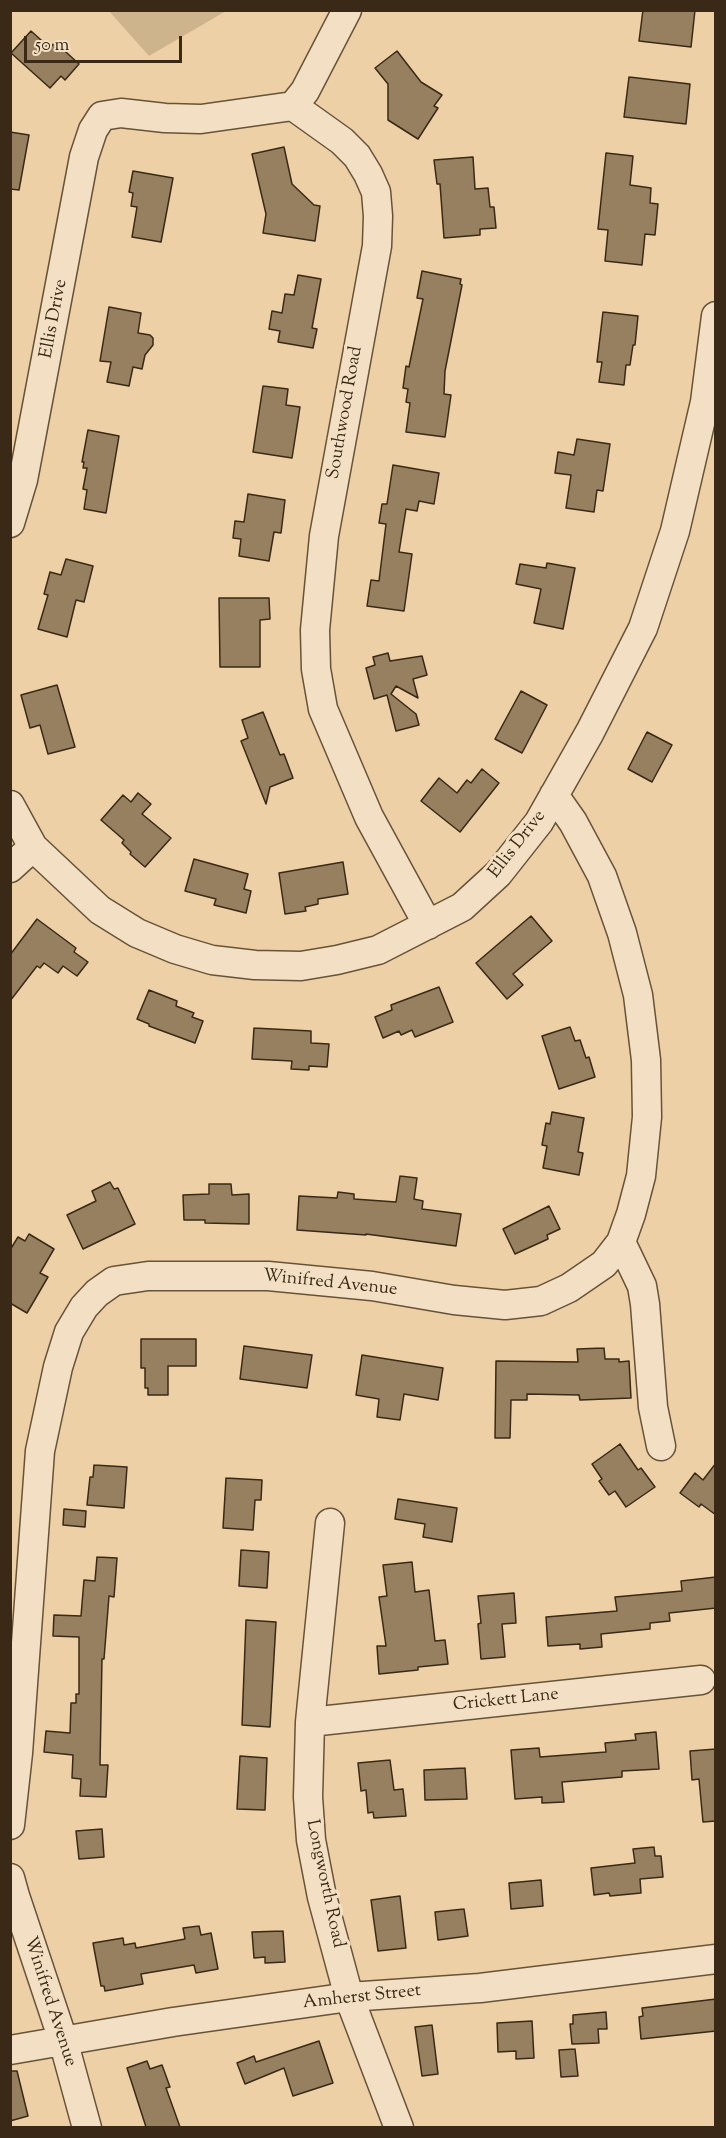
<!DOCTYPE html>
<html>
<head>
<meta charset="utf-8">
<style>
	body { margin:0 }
	#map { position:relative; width:726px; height:2138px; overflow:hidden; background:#edd0a5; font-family:"Sorts Mill Goudy",serif }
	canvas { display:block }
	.frame { position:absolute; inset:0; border:12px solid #392916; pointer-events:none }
	.scale { position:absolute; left:24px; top:36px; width:158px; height:27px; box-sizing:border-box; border:3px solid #392916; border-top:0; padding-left:8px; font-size:18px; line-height:21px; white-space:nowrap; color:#392916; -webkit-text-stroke:4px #f3e0c4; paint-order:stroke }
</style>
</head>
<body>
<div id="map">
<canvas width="726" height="2138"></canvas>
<div class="frame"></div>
<div class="scale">50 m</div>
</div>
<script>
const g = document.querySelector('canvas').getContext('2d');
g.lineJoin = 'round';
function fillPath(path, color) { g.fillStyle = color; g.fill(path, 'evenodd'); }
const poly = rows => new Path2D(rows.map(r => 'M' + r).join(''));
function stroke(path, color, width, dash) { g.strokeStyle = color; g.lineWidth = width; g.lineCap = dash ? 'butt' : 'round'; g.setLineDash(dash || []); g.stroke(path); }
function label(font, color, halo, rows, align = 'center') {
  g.font = font + ' "Sorts Mill Goudy",serif'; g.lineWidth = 6; g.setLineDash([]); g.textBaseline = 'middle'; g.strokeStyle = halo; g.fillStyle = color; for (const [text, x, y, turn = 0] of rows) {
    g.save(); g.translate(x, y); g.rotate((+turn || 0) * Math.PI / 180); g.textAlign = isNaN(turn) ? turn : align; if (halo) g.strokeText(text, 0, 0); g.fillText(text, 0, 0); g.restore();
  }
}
fillPath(poly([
	[109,11,226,11,149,56]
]), '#ceb48d');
const building = poly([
	[643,10,695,10,691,47,639,41,643,10],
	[31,31,50,48,55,42,79,64,65,80,61,76,50,88,11,53,31,31],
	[397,51,421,82,442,95,434,106,438,108,418,139,388,120,388,84,375,68,397,51],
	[629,77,690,84,686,124,624,117,629,77],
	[10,132,29,135,19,190,10,189,10,132],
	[284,147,292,184,314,205,320,206,315,241,263,233,266,214,252,154,284,147],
	[606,153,633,156,630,185,651,188,650,203,658,204,655,235,645,234,642,265,605,261,608,230,598,229,606,153],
	[473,157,475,189,488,188,490,207,494,207,496,228,480,229,480,235,444,238,440,184,437,184,434,160,473,157],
	[133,171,173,178,161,242,132,237,137,207,131,206,133,193,129,192,133,171],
	[422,271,461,279,460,284,462,285,445,371,444,394,451,395,445,437,406,432,410,403,406,402,408,389,403,388,406,366,409,367,423,299,417,298,422,271],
	[298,275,321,279,312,328,317,329,313,348,278,342,280,331,269,329,272,311,282,313,285,294,294,295,298,275],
	[109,307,141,313,138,333,150,335,153,338,153,345,145,355,142,369,133,367,129,386,107,382,111,362,100,361,109,307],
	[603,312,638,316,635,345,633,345,630,365,626,365,624,385,599,382,602,362,597,362,603,312],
	[263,386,288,389,286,405,300,407,292,458,253,452,263,386],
	[88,430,119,436,106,513,84,509,87,490,83,489,87,468,83,468,84,462,82,462,88,430],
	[577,439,610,444,603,491,597,490,594,512,566,508,571,475,555,473,558,452,574,455,577,439],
	[393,465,439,473,434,504,419,501,417,511,406,509,399,552,412,554,404,611,367,606,371,580,379,581,386,524,379,523,382,504,387,504,393,465],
	[248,494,285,500,281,533,274,532,269,561,239,556,241,539,233,538,235,521,244,522,248,494],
	[66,559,93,566,84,602,76,600,67,637,38,629,48,595,44,594,50,572,61,575,66,559],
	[547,563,575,568,563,629,534,623,541,589,516,584,520,564,546,568,547,563],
	[219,598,269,598,270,619,260,620,260,667,220,667,219,598],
	[388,653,390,661,422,656,427,675,413,679,418,698,396,686,391,694,416,714,419,725,396,731,387,695,374,699,366,668,375,665,373,657,388,653],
	[57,685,75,747,48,754,40,725,30,728,21,695,57,685],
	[521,691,547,705,522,753,495,739,521,691],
	[263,712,280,755,284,754,293,778,270,787,266,804,241,741,248,738,242,720,263,712],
	[647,732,672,745,652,782,628,769,647,732],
	[482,769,499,783,460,832,421,801,439,778,457,793,467,780,471,783,482,769],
	[138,793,151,804,142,814,171,838,145,867,130,854,131,852,122,843,124,840,101,820,123,795,131,802,138,793],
	[194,859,248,874,244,889,251,891,246,913,214,905,216,899,185,891,194,859],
	[343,862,348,894,318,899,318,904,305,907,306,911,285,914,279,873,343,862],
	[531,916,552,941,513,974,523,985,507,999,476,963,531,916],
	[37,919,76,948,74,952,88,962,77,976,63,966,58,973,44,963,40,968,37,966,10,1001,10,955,37,919],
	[439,987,453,1022,415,1037,412,1030,401,1035,399,1031,383,1038,375,1017,392,1010,391,1005,439,987],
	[149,990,177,1001,176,1006,194,1013,192,1017,203,1021,195,1043,149,1026,149,1024,137,1019,149,990],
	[570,1027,575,1041,580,1040,586,1058,589,1057,595,1077,559,1089,542,1036,570,1027],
	[254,1028,311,1031,311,1043,329,1044,327,1067,309,1066,309,1070,291,1069,292,1061,252,1059,254,1028],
	[552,1112,584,1118,578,1152,583,1153,579,1175,543,1168,547,1146,542,1145,546,1123,550,1124,552,1112],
	[400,1176,417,1178,414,1199,423,1201,422,1209,461,1214,456,1246,366,1234,366,1235,297,1230,299,1196,337,1198,338,1192,354,1194,354,1199,396,1202,400,1176],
	[110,1182,114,1189,118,1188,135,1224,83,1249,67,1215,96,1201,92,1191,110,1182],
	[209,1184,231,1184,232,1195,249,1194,249,1224,205,1223,205,1220,184,1220,183,1195,209,1194,209,1184],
	[549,1206,560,1229,547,1235,548,1239,515,1254,503,1229,549,1206],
	[29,1234,54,1249,40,1273,48,1277,27,1313,10,1303,10,1250,18,1237,25,1241,29,1234],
	[141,1339,196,1339,196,1366,168,1366,168,1395,148,1395,148,1388,145,1388,145,1368,141,1368,141,1339],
	[244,1346,312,1355,307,1388,240,1379,244,1346],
	[604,1348,605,1359,619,1359,619,1362,629,1361,631,1398,580,1400,579,1395,527,1394,527,1400,511,1400,510,1438,495,1438,496,1361,578,1362,577,1349,604,1348],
	[362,1355,443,1368,438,1400,404,1394,400,1420,377,1417,379,1399,356,1395,362,1355],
	[620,1444,638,1470,641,1468,655,1487,626,1507,615,1491,609,1495,599,1481,602,1479,592,1464,620,1444],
	[716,1463,716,1515,701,1504,699,1507,680,1493,695,1473,703,1480,716,1463],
	[94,1465,127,1467,124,1508,87,1505,90,1477,93,1477,94,1465],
	[226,1478,262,1480,261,1500,255,1500,253,1530,223,1528,226,1478],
	[398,1499,457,1508,452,1542,423,1537,425,1524,395,1519,398,1499],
	[64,1509,86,1511,85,1527,63,1525,64,1509],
	[241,1550,269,1552,267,1588,239,1586,241,1550],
	[97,1557,117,1558,114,1597,109,1596,104,1659,102,1659,100,1765,108,1765,106,1797,80,1796,81,1779,72,1778,73,1755,44,1752,46,1731,70,1733,71,1703,76,1703,76,1694,79,1694,79,1637,53,1636,54,1615,81,1616,84,1580,95,1581,97,1557],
	[412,1562,415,1592,429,1590,435,1641,445,1640,448,1664,418,1667,418,1670,379,1674,377,1646,386,1646,379,1597,387,1596,383,1565,412,1562],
	[716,1577,716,1608,669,1613,670,1621,650,1623,650,1629,601,1634,602,1647,580,1649,580,1644,548,1646,546,1617,617,1611,615,1597,682,1591,681,1581,716,1577],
	[514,1593,516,1623,502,1624,505,1657,481,1659,478,1624,481,1623,478,1596,514,1593],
	[246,1620,276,1622,270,1727,242,1725,246,1620],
	[656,1732,659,1769,622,1771,622,1777,562,1782,564,1802,542,1803,542,1797,515,1799,511,1750,539,1748,540,1757,606,1752,605,1743,636,1740,635,1734,656,1732],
	[716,1749,716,1821,703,1822,699,1779,692,1780,690,1751,716,1749],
	[240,1756,267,1758,265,1810,237,1809,240,1756],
	[390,1760,394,1790,403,1789,406,1816,374,1818,373,1812,368,1813,366,1790,361,1791,358,1763,390,1760],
	[465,1768,467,1799,425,1800,424,1770,465,1768],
	[102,1829,104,1857,79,1859,76,1831,102,1829],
	[654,1847,655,1856,661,1856,663,1877,640,1879,641,1893,610,1896,609,1893,594,1895,591,1868,635,1863,633,1849,654,1847],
	[541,1880,543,1906,511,1909,509,1883,541,1880],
	[400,1896,406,1948,378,1951,371,1900,400,1896],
	[464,1909,468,1936,438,1940,435,1912,464,1909],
	[199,1926,201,1935,211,1933,218,1969,196,1973,194,1965,141,1974,143,1984,105,1991,104,1986,101,1986,93,1943,123,1938,124,1945,135,1943,136,1948,185,1939,183,1928,199,1926],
	[283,1931,285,1962,265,1963,265,1957,254,1958,252,1932,283,1931],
	[716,1999,716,2031,641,2039,639,2017,643,2016,642,2008,716,1999],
	[606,2012,607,2029,598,2029,599,2043,572,2044,570,2024,573,2024,573,2015,606,2012],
	[532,2021,534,2058,516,2059,516,2051,498,2052,497,2023,532,2021],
	[432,2025,438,2074,422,2076,415,2027,432,2025],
	[319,2041,333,2083,293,2096,284,2068,245,2084,237,2063,254,2056,256,2062,319,2041],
	[575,2049,578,2076,561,2077,559,2050,575,2049],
	[147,2061,150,2069,162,2065,170,2087,166,2088,180,2127,146,2127,127,2068,147,2061],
	[10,2071,17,2071,28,2116,10,2121,10,2071]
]);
fillPath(building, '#978060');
stroke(building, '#392916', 1.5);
const minor = poly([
	[293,106,305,91,347,10],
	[10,523,23,480,84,157,93,130,102,116,121,113,165,118,201,119,293,106,342,141,357,156,368,174,376,192,378,216,377,246,324,536,315,630,316,669,323,709,369,817,428,925],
	[10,805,33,847,100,910,137,933,175,949,212,960,255,965,301,966,337,960,378,950,462,907,498,874,539,822,590,732,643,628,675,531,705,402,716,316],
	[10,868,33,847],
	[621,1242,642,1286,645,1304,653,1407,661,1446],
	[330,1523,310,1722,308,1797,311,1840,322,1897,349,1997,399,2128],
	[310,1722,701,1680],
	[10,1825,18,1753,40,1451,58,1367,69,1332,84,1307,97,1293,114,1281,148,1276,268,1276,372,1286,454,1300,505,1305,541,1301,569,1288,604,1264,621,1242,631,1214,641,1176,647,1117,646,1060,638,995,622,933,602,876,573,822,554,795],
	[10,1878,15,1896,63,2040,87,2128],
	[10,2050,173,2022,349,1997,480,1988,716,1959]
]);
stroke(minor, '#66533a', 31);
stroke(minor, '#f3e0c4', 28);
label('18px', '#392916', '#f3e0c4', [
	["Ellis Drive",55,319,-79],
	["Southwood Road",346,413,-80],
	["Ellis Drive",518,845,-52],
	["Winifred Avenue",330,1284,6],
	["Crickett Lane",506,1701,-6],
	["Longworth Road",324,1884,78],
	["Amherst Street",362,1998,-6],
	["Winifred Avenue",49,2002,72]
]);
</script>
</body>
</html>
